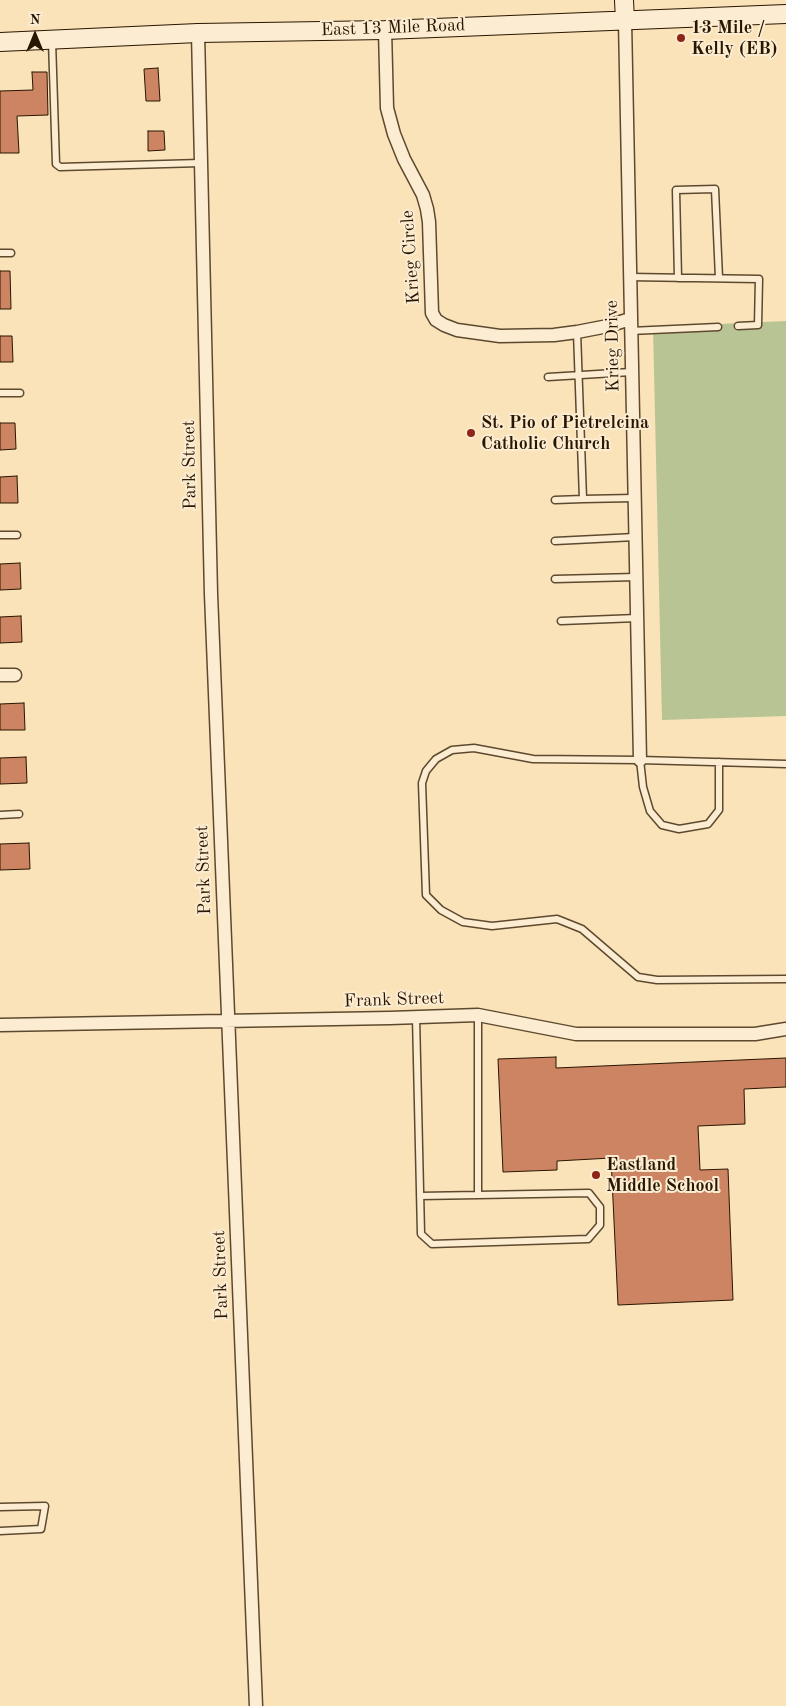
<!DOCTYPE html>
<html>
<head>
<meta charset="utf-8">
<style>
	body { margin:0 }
	#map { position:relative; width:786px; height:1706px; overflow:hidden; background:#fae2b9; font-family:"Old Standard TT",serif }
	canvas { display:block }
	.north { position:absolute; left:10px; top:10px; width:50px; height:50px; -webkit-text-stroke:4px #fcecd2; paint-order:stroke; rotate:0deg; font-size:14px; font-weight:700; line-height:20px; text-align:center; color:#291600 }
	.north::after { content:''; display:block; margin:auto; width:18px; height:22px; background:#291600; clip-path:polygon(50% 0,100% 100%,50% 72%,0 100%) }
</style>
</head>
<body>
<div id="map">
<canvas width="786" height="1706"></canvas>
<div class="north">N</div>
</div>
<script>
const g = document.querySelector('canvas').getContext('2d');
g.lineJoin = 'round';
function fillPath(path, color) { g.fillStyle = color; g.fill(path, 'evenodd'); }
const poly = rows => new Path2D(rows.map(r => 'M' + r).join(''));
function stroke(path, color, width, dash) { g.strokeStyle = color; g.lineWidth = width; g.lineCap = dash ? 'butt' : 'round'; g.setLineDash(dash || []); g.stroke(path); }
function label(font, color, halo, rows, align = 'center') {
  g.font = font + ' "Old Standard TT",serif'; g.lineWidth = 4; g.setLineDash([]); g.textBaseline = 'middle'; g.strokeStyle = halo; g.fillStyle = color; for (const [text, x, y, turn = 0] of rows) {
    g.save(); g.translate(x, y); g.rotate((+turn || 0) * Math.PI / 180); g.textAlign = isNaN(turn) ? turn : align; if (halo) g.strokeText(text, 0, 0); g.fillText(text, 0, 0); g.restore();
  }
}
fillPath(poly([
	[786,321,786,716,662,720,653,327]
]), '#b8c494');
const building = poly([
	[158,68,160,101,146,101,144,69,158,68],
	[32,72,47,72,48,115,17,116,19,153,0,153,0,91,33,90,32,72],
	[148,131,164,131,165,150,148,151,148,131],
	[0,271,10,271,11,309,0,309,0,271],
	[0,336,12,336,13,362,0,362,0,336],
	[0,423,15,423,16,449,0,450,0,423],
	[17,476,18,503,0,503,0,477,17,476],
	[20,563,21,589,0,590,0,564,20,563],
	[21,616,22,642,0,643,0,617,21,616],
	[24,703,25,730,0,730,0,704,24,703],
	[26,757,27,783,0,784,0,758,26,757],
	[29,843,30,869,0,870,0,844,29,843],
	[556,1057,556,1068,786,1058,786,1087,744,1089,745,1124,698,1126,700,1170,728,1169,733,1300,618,1305,611,1158,557,1161,557,1170,503,1172,498,1059,556,1057]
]);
fillPath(building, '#cc8463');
stroke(building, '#291600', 1);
const lane = poly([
	[52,41,56,164,60,167,200,163],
	[0,253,11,253],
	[629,277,759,279,758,325,738,326],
	[678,278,676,190,715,189,719,278],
	[630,331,718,327],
	[577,332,583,499,634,498],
	[548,377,631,372],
	[0,393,20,393],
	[555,500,583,499],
	[0,535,17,535],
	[555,541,635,537],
	[555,579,636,577],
	[561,621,637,618],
	[640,760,643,787,650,811,662,825,679,829,708,824,719,810,719,762],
	[786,764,640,760,533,759,474,748,452,750,436,759,426,771,422,783,426,895,441,910,463,922,492,926,557,919,582,929,638,977,657,980,786,979],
	[0,815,19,814],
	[416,1017,421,1234,432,1244,588,1239,600,1225,600,1207,589,1193,478,1195,478,1015],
	[420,1196,478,1195],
	[0,1507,45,1506,41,1529,0,1531]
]);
const street = poly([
	[625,21,640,760],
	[385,30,387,108,394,134,404,159,423,195,427,209,429,222,432,313,436,320,444,325,457,330,500,336,554,335,577,332,608,326,630,319],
	[198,33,211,594,256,1706],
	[0,675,15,675],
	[0,1025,390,1018,478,1015,576,1034,755,1034,786,1029]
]);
const secondary = poly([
	[624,0,625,21],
	[0,42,198,33,385,30,786,14]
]);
stroke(lane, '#5d492e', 9);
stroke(street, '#5d492e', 15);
stroke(secondary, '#291600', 20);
stroke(lane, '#fcecd2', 6);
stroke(street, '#fcecd2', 12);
stroke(secondary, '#fcecd2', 18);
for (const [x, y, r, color] of [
	[681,38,5,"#8f2418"],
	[471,433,5,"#8f2418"],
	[596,1175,5,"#8f2418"]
]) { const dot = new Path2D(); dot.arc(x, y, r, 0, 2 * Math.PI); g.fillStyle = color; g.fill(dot); stroke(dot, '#fcecd2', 2); }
label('18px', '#291600', '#fcecd2', [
	["East 13 Mile Road",393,28,-2],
	["Krieg Circle",411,257,-94],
	["Krieg Drive",613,346,-91],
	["Park Street",190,465,-91],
	["Park Street",204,870,-92],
	["Frank Street",394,1000,-2],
	["Park Street",221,1275,-92]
]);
label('bold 18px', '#291600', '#fcecd2', [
	["13 Mile /",691,28],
	["Kelly (EB)",691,49],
	["St. Pio of Pietrelcina",481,423],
	["Catholic Church",481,444],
	["Eastland",606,1165],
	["Middle School",606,1186]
], 'left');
</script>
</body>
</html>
